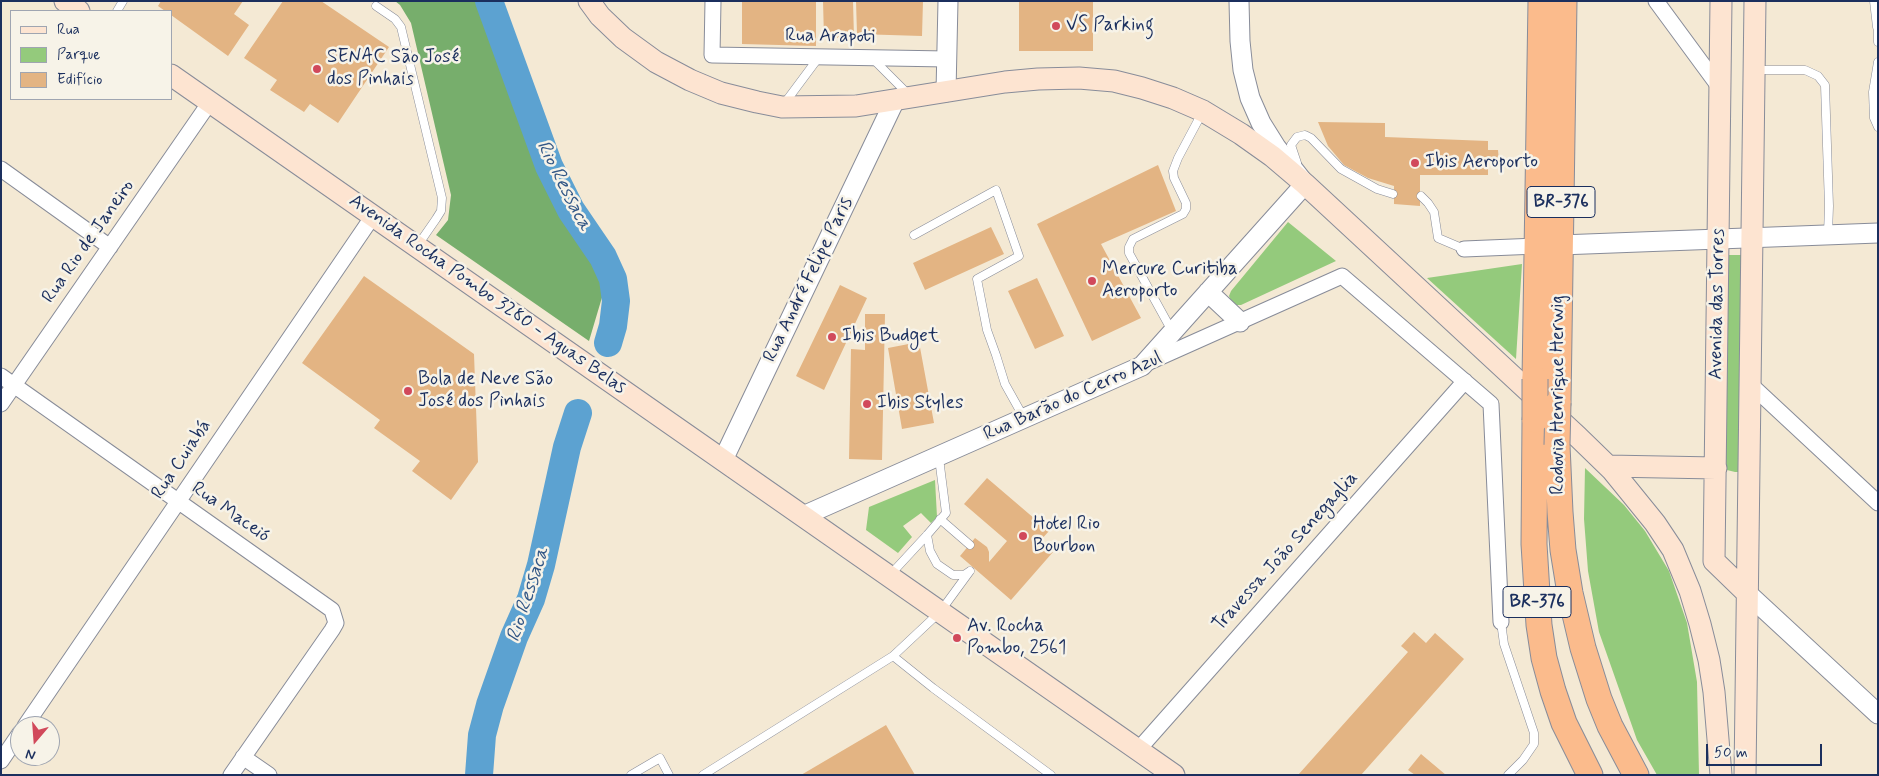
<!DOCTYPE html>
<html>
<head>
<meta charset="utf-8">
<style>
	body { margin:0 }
	#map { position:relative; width:1879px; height:776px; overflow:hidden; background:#f4e9d4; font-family:Mynerve,sans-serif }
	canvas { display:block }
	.frame { position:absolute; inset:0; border:2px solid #1b2f5e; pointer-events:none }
	.legend { position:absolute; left:10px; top:10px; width:162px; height:90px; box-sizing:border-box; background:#f7f3e8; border:1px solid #9fa5b1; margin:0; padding:6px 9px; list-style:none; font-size:15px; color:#1b2f5e }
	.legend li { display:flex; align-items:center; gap:10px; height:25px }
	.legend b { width:25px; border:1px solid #9fa5b1 }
	.north { position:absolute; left:10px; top:716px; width:50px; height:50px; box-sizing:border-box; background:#f7f3e8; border:1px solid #9fa5b1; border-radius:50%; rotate:198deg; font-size:14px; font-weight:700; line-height:20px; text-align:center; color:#1b2f5e }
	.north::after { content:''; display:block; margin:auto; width:18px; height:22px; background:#d1495b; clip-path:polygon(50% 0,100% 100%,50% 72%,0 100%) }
	.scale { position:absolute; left:1706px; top:744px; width:116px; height:22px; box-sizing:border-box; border:2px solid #1b2f5e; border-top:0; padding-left:6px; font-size:15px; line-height:18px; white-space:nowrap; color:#1b2f5e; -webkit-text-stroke:4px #f7f3e8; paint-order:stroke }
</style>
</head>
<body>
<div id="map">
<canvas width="1879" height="776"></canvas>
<div class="frame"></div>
<ul class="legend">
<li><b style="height:6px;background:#fde4d1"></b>Rua</li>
<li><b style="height:14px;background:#94ca7c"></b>Parque</li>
<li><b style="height:14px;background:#e3b483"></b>Edifício</li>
</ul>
<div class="north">N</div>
<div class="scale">50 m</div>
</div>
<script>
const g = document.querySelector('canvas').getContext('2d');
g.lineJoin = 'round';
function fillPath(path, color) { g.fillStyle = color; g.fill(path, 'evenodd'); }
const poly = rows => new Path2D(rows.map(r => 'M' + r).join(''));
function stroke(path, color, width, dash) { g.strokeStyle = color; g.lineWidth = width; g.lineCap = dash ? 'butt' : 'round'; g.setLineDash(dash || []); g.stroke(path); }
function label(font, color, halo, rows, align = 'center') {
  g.font = font + ' Mynerve,sans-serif'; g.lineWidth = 5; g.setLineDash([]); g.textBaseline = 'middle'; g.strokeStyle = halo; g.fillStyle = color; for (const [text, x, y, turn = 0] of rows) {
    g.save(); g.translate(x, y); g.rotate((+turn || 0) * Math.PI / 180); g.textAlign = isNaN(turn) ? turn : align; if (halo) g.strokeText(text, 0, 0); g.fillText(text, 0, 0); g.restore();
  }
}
fillPath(poly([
	[1288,222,1336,261,1241,305,1235,305,1231,301,1229,296,1231,291],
	[1725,255,1746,255,1744,472,1735,472,1727,470,1724,467],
	[1522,264,1516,359,1427,278],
	[1585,468,1624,505,1645,531,1669,571,1687,623,1697,682,1699,775,1657,775,1637,740,1599,632,1588,571,1584,519],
	[935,480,937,517,931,523,921,513,903,526,912,537,898,553,866,530,869,507]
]), '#94ca7c');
fillPath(poly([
	[395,1,481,1,541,166,559,203,602,271,603,294,589,341,436,235,448,220,451,195,411,23,400,5]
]), '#77ae6c');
stroke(poly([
	[489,1,549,166,571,210,603,257,613,279,616,301,613,326,608,343],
	[479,775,482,735,490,705,514,637,531,599,541,565,567,447,578,413]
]), '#5ca2d1', 28);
fillPath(poly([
	[161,1,243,1,234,14,249,25,228,56,171,15,171,11,165,11,158,6],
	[283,1,321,1,389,47,338,123,310,104,304,112,270,90,277,80,244,58],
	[742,1,816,1,816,46,742,44],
	[823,1,853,1,854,38,824,38],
	[856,1,923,1,922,36,857,34],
	[1019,1,1093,1,1093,51,1019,51],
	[1318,122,1385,123,1385,137,1488,141,1488,150,1498,150,1499,162,1488,162,1488,175,1420,175,1420,206,1394,204,1394,186,1368,178,1344,165,1328,146],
	[1158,165,1176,211,1101,244,1141,318,1092,341,1037,224],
	[991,227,1004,254,925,290,913,263],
	[364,276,474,354,478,462,451,500,412,471,420,461,374,428,380,420,302,363],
	[1037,278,1064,336,1035,349,1008,291],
	[840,285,867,298,824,390,796,376],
	[865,314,885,314,882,460,849,459,851,349,865,350],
	[919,342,934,423,902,429,888,348],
	[987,478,1049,531,1040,541,1053,552,1011,600,960,556,975,538,987,547,989,552,989,562,1007,541,964,504],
	[1414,632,1426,643,1435,633,1464,659,1361,775,1298,775,1408,652,1401,646],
	[886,725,915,775,801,775],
	[1421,754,1446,775,1415,775,1408,770]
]), '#e3b483');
const service = poly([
	[1874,1,1877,27],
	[376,6,395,19,401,27,442,198,441,211,436,219,418,245],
	[117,11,123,1],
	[1878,26,1878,42],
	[873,59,909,95],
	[1878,62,1873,92,1874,118,1878,127],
	[1755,70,1805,70,1818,76,1825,85,1829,206,1828,234],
	[784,104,819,57],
	[1297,163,1291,145,1297,137,1305,135,1311,138,1341,169,1377,189,1393,194],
	[1421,196,1428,203,1434,212,1438,238,1464,249],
	[914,235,996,190,1019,256,977,279,987,330,996,355,1005,384,1024,418],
	[1172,331,1129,253,1129,247,1133,239,1183,214,1186,209,1186,203,1174,178,1173,171,1178,158,1202,113],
	[940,519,970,545],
	[927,535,930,551,937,564,953,575,964,575,970,571],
	[970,571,940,612,893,656,933,688,1051,775],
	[890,575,927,535,946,513,939,458],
	[1501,622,1504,644,1534,733,1534,744,1523,760,1508,775],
	[631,775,660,758,669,775],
	[703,775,893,656]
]);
const minor = poly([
	[713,1,712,55,947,59],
	[1656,1,1720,88],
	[1,169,110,247],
	[1464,249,1537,246],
	[1145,364,1342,276,1491,404,1501,622],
	[1,376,332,610,336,623,332,630,231,775],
	[1750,384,1878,503],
	[1,404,210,102],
	[25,726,373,216],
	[1138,750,1465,381],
	[243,757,269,775],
	[1,761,20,733]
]);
const tertiary = poly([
	[946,92,948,1],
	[1560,245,1878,233],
	[1208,292,1240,322],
	[723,460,895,100],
	[803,516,1142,366,1305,184,1276,147,1261,123,1250,98,1243,70,1240,41,1239,1],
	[1747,593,1878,714]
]);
const secondary = poly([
	[65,1,79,11],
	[589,1,600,16,623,38,656,62,690,80,721,93,757,102,782,107,856,106,1005,82,1038,79,1079,78,1114,81,1142,88,1173,98,1203,111,1241,134,1272,156,1305,184,1578,437,1612,470,1655,523,1673,550,1690,591,1700,624,1709,660,1714,692,1721,775],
	[1721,1,1714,561,1747,593],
	[171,75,1174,775],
	[1608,466,1716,468],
	[1745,775,1755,1]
]);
const trunk = poly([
	[1535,379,1541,1],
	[1558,403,1564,1],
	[1535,420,1534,544,1539,625,1544,658,1553,691,1564,723,1590,775],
	[1557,445,1560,512,1563,550,1570,593,1583,648,1599,699,1610,726,1636,775]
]);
stroke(service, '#888c99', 9);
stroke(minor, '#888c99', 17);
stroke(tertiary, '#888c99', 21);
stroke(secondary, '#888c99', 23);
stroke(trunk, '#888c99', 27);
stroke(service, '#fff', 8);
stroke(minor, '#fff', 15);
stroke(tertiary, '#fff', 19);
stroke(secondary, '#fde4d1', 21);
stroke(trunk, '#fbbb8c', 25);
const trunkBridge = poly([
	[1535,420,1535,379],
	[1557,445,1558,403]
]);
stroke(trunkBridge, '#888c99', 27, []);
stroke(trunkBridge, '#fbbb8c', 25);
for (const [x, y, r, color] of [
	[1056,26,5,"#d1495b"],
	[317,69,5,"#d1495b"],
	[1415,163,5,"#d1495b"],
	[1092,281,5,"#d1495b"],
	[832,337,5,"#d1495b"],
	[408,391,5,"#d1495b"],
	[867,404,5,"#d1495b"],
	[1023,536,5,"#d1495b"],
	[957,638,5,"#d1495b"]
]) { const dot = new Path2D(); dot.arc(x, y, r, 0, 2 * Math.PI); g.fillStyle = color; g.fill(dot); stroke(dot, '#f7f3e8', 2); }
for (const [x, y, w] of [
	[1561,202,68],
	[1537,602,68]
]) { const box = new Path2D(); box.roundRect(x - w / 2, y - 15.5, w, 31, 4); g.fillStyle = '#f7f3e8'; g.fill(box); stroke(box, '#1b2f5e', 1); }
label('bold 18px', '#1b2f5e', null, [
	["BR-376",1561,202],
	["BR-376",1537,602]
]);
label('19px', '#1b2f5e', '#f7f3e8', [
	["VS Parking",1066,26],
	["SENAC São José",327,58],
	["dos Pinhais",327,80],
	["Ibis Aeroporto",1425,163],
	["Mercure Curitiba",1102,270],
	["Aeroporto",1102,292],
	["Ibis Budget",842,337],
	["Bola de Neve São",418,380],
	["José dos Pinhais",418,402],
	["Ibis Styles",877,404],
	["Hotel Rio",1033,525],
	["Bourbon",1033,547],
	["Av. Rocha",967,627],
	["Pombo, 2561",967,649]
], 'left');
label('19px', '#1b2f5e', '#f7f3e8', [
	["Rua Arapoti",830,37,1],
	["Rua Rio de Janeiro",89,242,-55],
	["Rua André Felipe Paris",809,280,-64],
	["Avenida Rocha Pombo 3280 - Aguas Belas",487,295,35],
	["Avenida das Torres",1718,304,-89],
	["Rodovia Henrique Herwig",1559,395,-90],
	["Rua Barão do Cerro Azul",1073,397,-24],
	["Rua Cuiabá",182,460,-56],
	["Rua Maceió",230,513,35],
	["Travessa João Senegaglia",1286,552,-48]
]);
label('italic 20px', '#325786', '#f7f3e8', [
	["Rio Ressaca",563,186,63],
	["Rio Ressaca",529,595,-72]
]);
</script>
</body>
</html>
